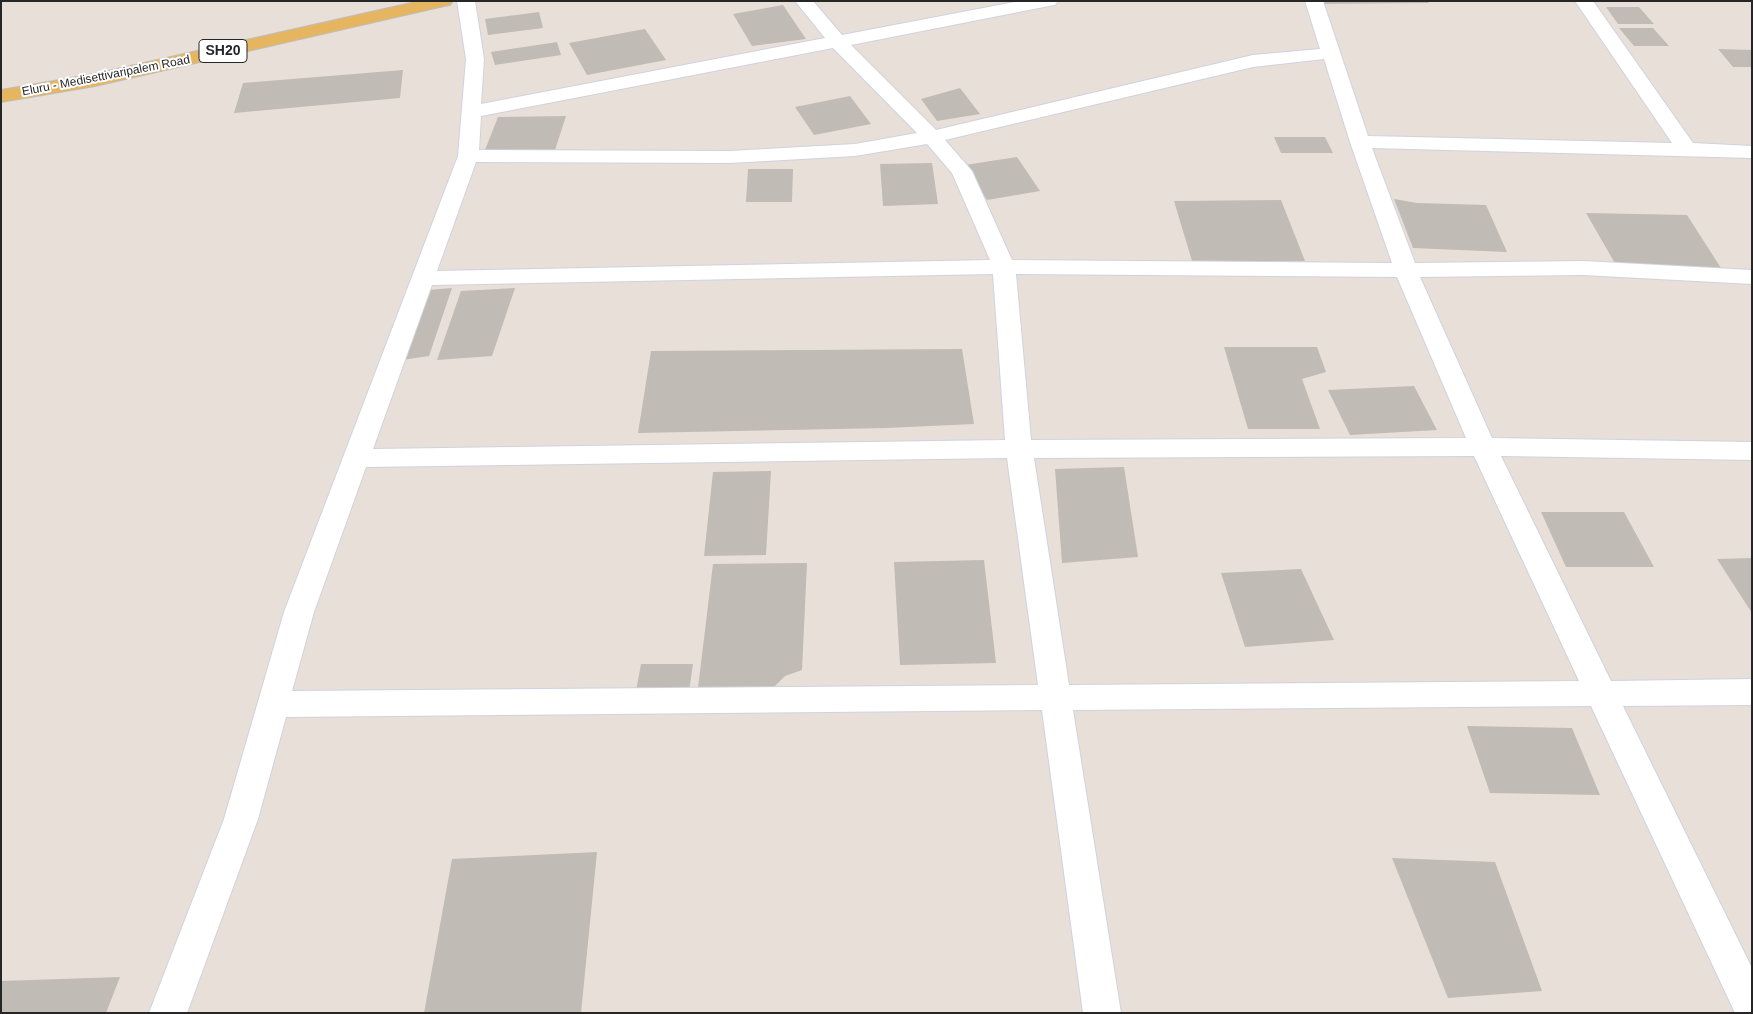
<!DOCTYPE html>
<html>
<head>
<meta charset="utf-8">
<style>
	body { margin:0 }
	#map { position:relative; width:1753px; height:1014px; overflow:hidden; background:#e8dfd8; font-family:Helvetica,sans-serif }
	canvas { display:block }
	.frame { position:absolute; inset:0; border:2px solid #262626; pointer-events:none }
</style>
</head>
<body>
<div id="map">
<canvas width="1753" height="1014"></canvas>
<div class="frame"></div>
</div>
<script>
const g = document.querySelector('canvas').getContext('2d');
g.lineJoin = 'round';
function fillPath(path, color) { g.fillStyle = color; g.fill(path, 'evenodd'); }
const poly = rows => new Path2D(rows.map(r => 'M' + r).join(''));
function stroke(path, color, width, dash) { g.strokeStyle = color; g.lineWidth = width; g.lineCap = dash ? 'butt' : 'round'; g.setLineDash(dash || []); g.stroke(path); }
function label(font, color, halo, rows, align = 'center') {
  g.font = font + ' Helvetica,sans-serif'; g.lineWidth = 4; g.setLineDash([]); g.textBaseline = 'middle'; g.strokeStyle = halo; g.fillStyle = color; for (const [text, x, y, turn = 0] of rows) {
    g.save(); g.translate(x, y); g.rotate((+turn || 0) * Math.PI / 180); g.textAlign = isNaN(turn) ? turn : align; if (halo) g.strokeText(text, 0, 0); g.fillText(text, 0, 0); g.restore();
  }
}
fillPath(poly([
	[1321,1,1427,1,1429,3,1322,4],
	[783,5,806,39,752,46,733,14],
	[1606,7,1639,7,1654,24,1618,24],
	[539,12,543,28,488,35,485,19],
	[1619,28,1653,28,1669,46,1634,46],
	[645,29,666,60,587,75,569,43],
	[557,42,561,55,495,65,491,52],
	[1718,49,1752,50,1752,67,1733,67],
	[403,70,400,98,234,113,243,83],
	[960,88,980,114,937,121,921,99],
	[850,96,871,124,814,135,795,107],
	[566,116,555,150,485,150,498,117],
	[1274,137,1325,137,1333,153,1281,153],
	[1017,157,1040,191,987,200,965,165],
	[932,163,938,204,883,206,880,164],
	[748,169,793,169,792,202,746,202],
	[1394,199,1417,203,1486,205,1507,252,1413,248],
	[1281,200,1305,261,1192,261,1174,201],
	[1586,213,1687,215,1721,268,1616,265],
	[452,288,429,356,402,360,429,290],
	[515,288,492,356,437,360,461,291],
	[1224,347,1317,347,1326,372,1302,379,1320,429,1248,429],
	[962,349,974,424,886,428,638,433,651,351],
	[1414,386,1437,430,1350,435,1328,390],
	[1124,467,1138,557,1062,563,1055,469],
	[771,471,766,555,704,556,713,472],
	[1541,512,1624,512,1654,567,1566,567],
	[1752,558,1752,613,1717,559],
	[984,560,996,663,900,665,894,562],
	[807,563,802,670,785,676,772,689,698,688,713,564],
	[1301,569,1334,640,1245,647,1221,573],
	[641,664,693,664,689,691,636,691],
	[1467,726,1572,728,1600,795,1490,793],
	[597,852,581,1013,424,1013,452,859],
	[1392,858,1495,862,1542,991,1448,998],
	[120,977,106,1013,1,1013,1,981]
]), '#c0bbb4');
const street = poly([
	[457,1,475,1,484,59,481,104,825,38,795,1,813,1,842,35,1020,1,1058,1,1055,5,1049,6,851,45,936,130,1253,55,1320,49,1305,1,1323,1,1368,136,1672,143,1575,1,1593,1,1693,143,1752,146,1752,158,1372,148,1415,263,1583,261,1752,270,1752,284,1583,275,1420,277,1492,438,1752,442,1752,460,1501,456,1611,681,1752,679,1752,705,1623,706,1752,968,1752,1013,1735,1013,1591,706,1073,710,1121,1013,1083,1013,1042,710,286,717,258,819,187,1013,149,1013,224,819,284,612,458,156,466,59,457,1],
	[833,48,917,133,855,144,730,151,479,150,481,116,833,48],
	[1324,59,1350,142,1392,263,1012,260,972,171,945,140,1253,67,1324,59],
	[927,144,952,173,990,260,437,271,476,162,730,163,855,156,927,144],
	[993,274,1005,440,373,449,432,285,993,274],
	[1016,274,1397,277,1466,438,1031,440,1016,274],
	[1474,456,1579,681,1069,685,1034,458,1474,456],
	[1007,458,1038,685,292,691,314,612,366,467,1007,458]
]);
const primary = poly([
	[420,1,453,1,450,5,444,6,95,86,1,102,1,90,95,74,420,1]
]);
stroke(street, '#ced3df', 2);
stroke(primary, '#bebebe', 2);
fillPath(street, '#fff');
fillPath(primary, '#e6b560');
label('12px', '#262626', '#fff', [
	["Eluru - Medisettivaripalem Road",106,76,-11]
]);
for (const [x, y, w] of [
	[223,51,48]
]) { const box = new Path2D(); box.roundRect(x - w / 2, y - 11.5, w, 23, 4); g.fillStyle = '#fff'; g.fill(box); stroke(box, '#262626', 1); }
label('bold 14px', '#262626', null, [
	["SH20",223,51]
]);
</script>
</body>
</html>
